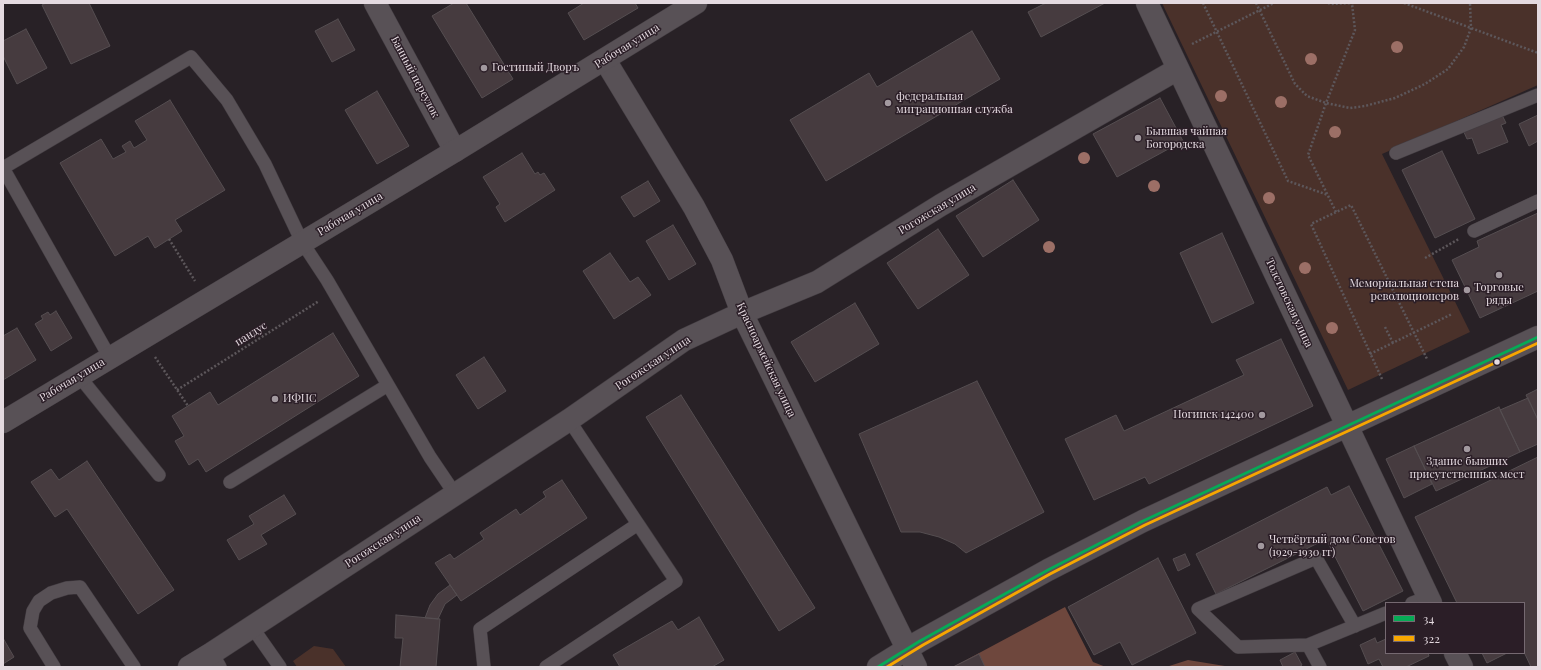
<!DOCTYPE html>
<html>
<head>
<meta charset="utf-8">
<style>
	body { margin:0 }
	#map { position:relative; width:1541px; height:670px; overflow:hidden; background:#282126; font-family:"Playfair Display",serif }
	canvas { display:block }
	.frame { position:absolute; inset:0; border:4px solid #e4dae0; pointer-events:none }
	.legend { position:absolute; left:1385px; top:602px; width:140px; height:52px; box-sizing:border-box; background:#2b1e27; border:1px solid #756971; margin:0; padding:5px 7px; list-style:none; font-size:12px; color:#e4dae0 }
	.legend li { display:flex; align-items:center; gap:8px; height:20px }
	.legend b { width:20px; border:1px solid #756971 }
</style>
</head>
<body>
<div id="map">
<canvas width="1541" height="670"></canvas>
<div class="frame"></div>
<ul class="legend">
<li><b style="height:5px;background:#06aa56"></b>34</li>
<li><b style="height:5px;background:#f7a600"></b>322</li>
</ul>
</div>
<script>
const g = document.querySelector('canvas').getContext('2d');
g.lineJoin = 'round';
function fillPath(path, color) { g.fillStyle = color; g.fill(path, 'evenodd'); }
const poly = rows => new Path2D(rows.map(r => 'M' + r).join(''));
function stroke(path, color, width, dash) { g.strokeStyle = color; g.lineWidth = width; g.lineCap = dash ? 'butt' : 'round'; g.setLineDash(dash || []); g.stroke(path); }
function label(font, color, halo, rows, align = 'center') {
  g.font = font + ' "Playfair Display",serif'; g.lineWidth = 3; g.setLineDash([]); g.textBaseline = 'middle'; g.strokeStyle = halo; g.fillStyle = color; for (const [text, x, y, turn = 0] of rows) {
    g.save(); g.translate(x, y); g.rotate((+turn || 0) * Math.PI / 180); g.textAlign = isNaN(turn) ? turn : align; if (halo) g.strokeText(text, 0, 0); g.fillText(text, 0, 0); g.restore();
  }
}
fillPath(poly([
	[1162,3,1538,3,1538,85,1382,154,1470,332,1348,390],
	[314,646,333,649,346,667,297,667,293,661]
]), '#4a312a');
fillPath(poly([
	[1065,607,1093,662,1106,667,953,667],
	[1188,660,1231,667,1166,667]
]), '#6e473d');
const building = poly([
	[46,3,89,3,110,46,71,64,42,5,46,3],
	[454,3,466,3,513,79,482,98,432,16,454,3],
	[584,3,635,3,638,8,584,40,568,13,584,3],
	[1046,3,1105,3,1041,37,1028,12,1046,3],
	[338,19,355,50,332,62,315,31,338,19],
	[26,29,47,68,17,84,3,56,3,41,26,29],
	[972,31,1000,79,826,181,790,120,869,73,877,87,972,31],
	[377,91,409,146,377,164,345,110,377,91],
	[1160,98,1183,141,1117,177,1093,134,1160,98],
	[170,100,225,190,175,220,182,231,155,248,148,236,115,256,60,163,101,139,113,159,126,152,122,146,130,141,134,148,147,140,135,121,170,100],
	[1502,115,1506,123,1501,125,1508,142,1478,154,1472,138,1467,139,1463,130,1502,115],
	[1538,115,1538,141,1529,146,1519,124,1538,115],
	[1442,151,1475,219,1435,238,1402,170,1442,151],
	[522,153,535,174,538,172,540,175,544,173,555,190,505,222,496,207,500,204,483,177,522,153],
	[1013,180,1039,220,983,257,956,216,1013,180],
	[648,181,660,201,634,217,621,197,648,181],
	[1538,213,1538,291,1480,318,1452,260,1479,247,1477,241,1538,213],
	[673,225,696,264,669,280,646,241,673,225],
	[938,229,969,275,918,309,887,263,938,229],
	[1222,233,1254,303,1212,323,1180,253,1222,233],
	[610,253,630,282,638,277,651,295,614,319,583,271,610,253],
	[855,303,879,344,815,382,791,342,855,303],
	[56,311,72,338,51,351,35,324,43,319,41,316,48,312,50,315,56,311],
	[17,328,36,360,3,380,3,336,17,328],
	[333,333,359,376,206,472,198,459,189,465,175,441,184,436,172,416,210,392,218,405,333,333],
	[1281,339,1313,406,1149,484,1145,477,1094,500,1065,439,1116,415,1124,431,1244,375,1236,360,1281,339],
	[484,357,506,391,478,409,456,375,484,357],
	[977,381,1044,512,966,553,955,544,939,537,920,532,901,532,859,434,977,381],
	[1538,389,1538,420,1526,395,1538,389],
	[681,395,815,608,779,631,646,417,681,395],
	[1528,398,1538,420,1538,444,1520,452,1500,410,1528,398],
	[1499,407,1520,452,1436,491,1414,446,1499,407],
	[1414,446,1432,484,1404,498,1386,459,1414,446],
	[1538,457,1538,667,1531,667,1524,652,1524,603,1457,603,1415,517,1538,457],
	[87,461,174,590,138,614,67,509,55,517,31,482,51,469,59,480,87,461],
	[562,480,587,518,461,601,435,563,450,554,454,559,484,539,480,533,516,509,520,515,546,497,543,492,562,480],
	[1349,486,1403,591,1363,611,1326,539,1216,594,1196,554,1327,487,1331,495,1349,486],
	[284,495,296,514,261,535,267,544,239,560,227,540,254,524,249,516,284,495],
	[1185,554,1190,565,1178,571,1173,559,1185,554],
	[1158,558,1196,633,1132,665,1120,642,1094,655,1068,607,1158,558],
	[450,585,457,595,445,604,438,619,425,618,430,605,438,594,450,585],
	[396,615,440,619,436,667,400,667,403,638,395,638,396,615],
	[699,617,724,660,712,667,620,667,613,655,672,621,678,630,699,617],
	[3,638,14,657,3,664,3,638],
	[1375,638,1377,643,1386,639,1386,653,1428,653,1429,656,1406,667,1383,667,1379,659,1368,664,1360,645,1375,638],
	[1295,652,1302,665,1299,667,1283,667,1280,660,1295,652],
	[1482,653,1507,653,1487,663,1482,653],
	[979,654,985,667,953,667,979,654]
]);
fillPath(building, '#463b3f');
stroke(building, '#554e51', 1);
const lane = poly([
	[1396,153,1538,95],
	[1474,231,1538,201],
	[110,358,3,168,191,57,227,100,265,164,302,242,327,280,388,385,230,482],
	[79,376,159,475],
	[388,385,430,457,455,494],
	[1412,603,1428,597],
	[252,627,280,667],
	[1308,645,1238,647,1198,609,1316,558,1355,626],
	[212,653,220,667],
	[54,667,30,628,33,611,39,601,51,593,67,588,80,587,134,667],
	[484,667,480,629,638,524,569,420],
	[546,667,676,581,638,524],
	[1320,667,1308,645,1386,613]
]);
const street = poly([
	[375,3,455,151],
	[1147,3,1431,603],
	[605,60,694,207,722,260,742,313,916,667],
	[1455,653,1462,667],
	[189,667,212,653,569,420,684,340,742,313,817,282,941,205,1178,69],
	[878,667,920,641,1048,570,1143,521,1538,337]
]);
const secondary = poly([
	[3,422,455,151,696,3]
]);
stroke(lane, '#423c41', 14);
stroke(street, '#423c41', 23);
stroke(secondary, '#423c41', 23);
stroke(poly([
	[1203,3,1288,181,1328,195],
	[1256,3,1295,84,1307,96,1326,103,1350,108,1365,106,1395,98,1425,84,1448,69,1464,47,1471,28,1470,3],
	[1328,3,1330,4,1354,3],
	[1404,3,1538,53],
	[1192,44,1274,3],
	[1336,212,1308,155,1326,103,1355,30,1352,4],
	[169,239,195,281],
	[1425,258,1459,239],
	[1385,327,1393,343],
	[1370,354,1452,314],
	[155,357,188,406],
	[1382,379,1311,224,1351,205,1427,359],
	[177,390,319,301]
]), '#5d575b', 2.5, [2, 2]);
stroke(lane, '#585156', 13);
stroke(street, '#585156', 22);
stroke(secondary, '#585156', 22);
stroke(poly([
	[878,667,920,641,1048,570,1143,521,1538,337]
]), '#06aa56', 3);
stroke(poly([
	[887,667,923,645,1050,574,1145,525,1538,343]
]), '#f7a600', 3);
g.fillStyle = '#9c6f66';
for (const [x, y] of [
	[1397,47],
	[1311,59],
	[1221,96],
	[1281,102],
	[1335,132],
	[1084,158],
	[1154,186],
	[1269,198],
	[1049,247],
	[1305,268],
	[1332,328]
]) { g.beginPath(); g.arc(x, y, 6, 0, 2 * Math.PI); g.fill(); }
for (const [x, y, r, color] of [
	[484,68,4,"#a2999f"],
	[888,103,4,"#a2999f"],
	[1138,138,4,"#a2999f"],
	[1499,275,4,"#a2999f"],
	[1467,290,4,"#a2999f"],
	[1497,362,3.5,"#e4dae0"],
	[275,399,4,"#a2999f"],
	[1262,415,4,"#a2999f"],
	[1467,449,4,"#a2999f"],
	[1261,546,4,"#a2999f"]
]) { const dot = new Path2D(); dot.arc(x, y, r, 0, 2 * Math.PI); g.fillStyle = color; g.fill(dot); stroke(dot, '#2b1e27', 1.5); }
label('11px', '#e4dae0', '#2b1e27', [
	["Рабочая улица",627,46,-32],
	["Банный переулок",415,77,62],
	["Рогожская улица",937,209,-31],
	["Рабочая улица",350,214,-31],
	["Толстовская улица",1289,303,65],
	["пандус",251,334,-32],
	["Красноармейская улица",766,360,65],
	["Рогожская улица",653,363,-34],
	["Рабочая улица",72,380,-31],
	["Рогожская улица",383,541,-33]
]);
label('11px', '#e4dae0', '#2b1e27', [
	["Гостиный Дворъ",492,68],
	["федеральная",896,97],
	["миграционная служба",896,110],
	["Бывшая чайная",1146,132],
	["Богородска",1146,145],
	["Мемориальная стена",1459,284,"right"],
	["революционеров",1459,297,"right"],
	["Торговые",1499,288,"center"],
	["ряды",1499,301,"center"],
	["ИФНС",283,399],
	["Ногинск 142400",1254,415,"right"],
	["Здание бывших",1467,462,"center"],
	["присутственных мест",1467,475,"center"],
	["Четвёртый дом Советов",1269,540],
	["(1929-1930 гг)",1269,553]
], 'left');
</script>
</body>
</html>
